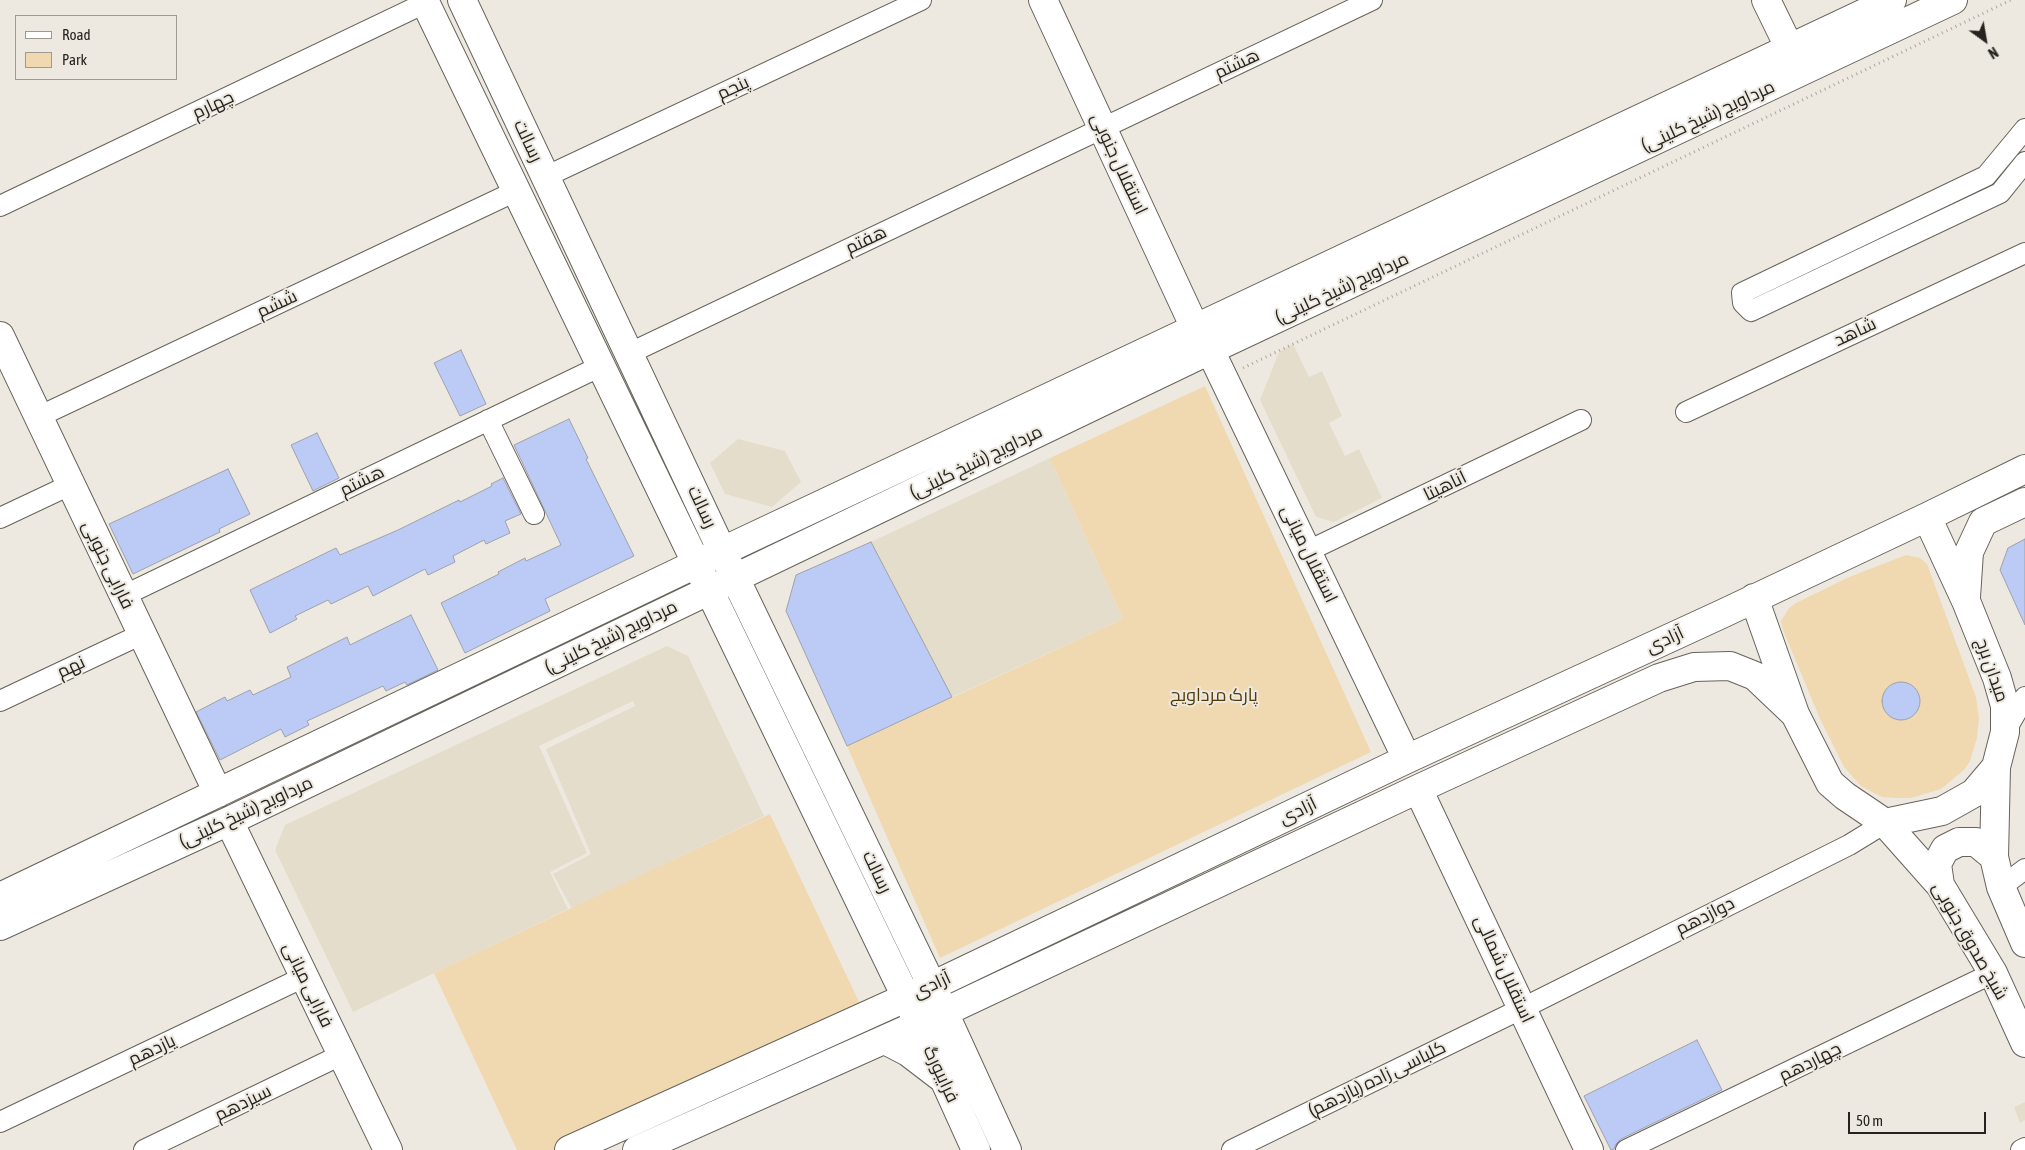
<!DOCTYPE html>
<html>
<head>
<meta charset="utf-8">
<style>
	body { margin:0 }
	#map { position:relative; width:2025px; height:1150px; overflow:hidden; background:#eee9e0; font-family:"Asap Condensed",sans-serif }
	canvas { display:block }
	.legend { position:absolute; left:15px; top:15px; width:162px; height:65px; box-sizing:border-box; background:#eee9e0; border:1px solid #9e9a93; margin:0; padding:6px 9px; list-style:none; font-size:15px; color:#252320 }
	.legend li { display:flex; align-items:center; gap:10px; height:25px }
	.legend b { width:25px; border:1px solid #9e9a93 }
	.north { position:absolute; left:1960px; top:15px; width:50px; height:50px; -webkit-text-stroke:4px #eee9e0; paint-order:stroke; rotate:148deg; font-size:14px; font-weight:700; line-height:20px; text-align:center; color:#252320 }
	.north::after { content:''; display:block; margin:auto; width:18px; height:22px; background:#252320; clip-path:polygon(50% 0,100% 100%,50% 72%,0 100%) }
	.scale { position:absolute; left:1848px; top:1112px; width:138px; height:22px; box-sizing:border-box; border:2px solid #252320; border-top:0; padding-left:6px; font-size:15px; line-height:18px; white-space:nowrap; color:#252320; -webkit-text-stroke:4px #eee9e0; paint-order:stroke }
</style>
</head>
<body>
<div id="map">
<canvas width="2025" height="1150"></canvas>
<ul class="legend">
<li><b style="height:6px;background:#fff"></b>Road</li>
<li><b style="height:14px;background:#f0d9b0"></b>Park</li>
</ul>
<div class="north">N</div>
<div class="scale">50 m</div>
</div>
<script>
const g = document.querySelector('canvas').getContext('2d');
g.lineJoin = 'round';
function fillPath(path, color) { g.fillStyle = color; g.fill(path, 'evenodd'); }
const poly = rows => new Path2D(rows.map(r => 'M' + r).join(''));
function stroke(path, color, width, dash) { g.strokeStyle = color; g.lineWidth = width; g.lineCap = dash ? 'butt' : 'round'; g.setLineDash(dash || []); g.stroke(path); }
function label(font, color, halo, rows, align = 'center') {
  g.font = font + ' "Asap Condensed",Cairo,sans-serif'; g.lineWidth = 4; g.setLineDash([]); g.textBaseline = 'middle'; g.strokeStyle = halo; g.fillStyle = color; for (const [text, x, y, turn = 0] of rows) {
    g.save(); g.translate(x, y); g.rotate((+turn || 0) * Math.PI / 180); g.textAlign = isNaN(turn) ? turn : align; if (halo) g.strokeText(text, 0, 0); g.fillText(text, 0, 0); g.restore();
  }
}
fillPath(poly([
	[1293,344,1309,377,1322,371,1342,416,1329,423,1345,456,1359,449,1382,498,1334,522,1316,517,1260,400,1279,352],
	[738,439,785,451,801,482,772,507,725,494,710,463],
	[1050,458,1123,619,952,697,871,542],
	[667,646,688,656,764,816,572,909,553,874,591,854,546,749,635,706,633,701,539,746,587,853,550,872,568,909,353,1012,275,850,285,825],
	[2025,1102,2025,1120,2020,1123,2014,1107]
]), '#e5ddcc');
fillPath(poly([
	[1205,386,1371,752,940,958,847,746,1123,619,1050,458],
	[1906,555,1920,558,1927,564,1976,697,1979,718,1977,738,1970,761,1964,770,1941,789,1911,798,1895,798,1882,797,1861,786,1844,767,1820,719,1783,630,1781,621,1789,608,1796,603,1849,577],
	[770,814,861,1006,553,1150,517,1150,434,973]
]), '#f0d9b0');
const building = poly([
	[461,350,486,404,460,416,434,363,461,350],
	[569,419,588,458,586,459,634,556,545,599,550,611,465,653,441,603,499,574,498,572,525,558,526,561,561,545,514,445,569,419],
	[317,433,339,478,313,491,291,445,317,433],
	[228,469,250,514,219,529,220,532,133,574,109,524,228,469],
	[503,478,521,514,505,521,510,533,486,544,484,540,453,556,455,562,428,575,425,569,373,596,368,586,331,604,328,600,295,616,297,619,270,633,250,590,336,548,340,555,398,530,459,500,460,502,492,486,491,484,503,478],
	[2025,539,2025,625,2000,570,2008,548,2025,539],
	[871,542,952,697,847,746,786,611,796,575,871,542],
	[411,615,438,670,407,685,405,682,386,691,383,686,307,721,309,725,285,737,281,729,220,760,196,712,225,697,227,701,250,690,253,695,291,677,287,667,347,637,350,645,411,615],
	'1882 701a19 19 0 1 1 38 0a19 19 0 1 1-38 0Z',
	[1697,1040,1722,1090,1621,1139,1616,1144,1614,1149,1611,1150,1584,1096,1697,1040]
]);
fillPath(building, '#bccbf5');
stroke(building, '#9da1aa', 1);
const street = poly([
	[2025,129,1986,176,1742,293,1743,303,1751,311,2000,193,2025,162],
	[545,177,921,0],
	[0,206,425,3],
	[630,353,1372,0],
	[1686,412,2025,253],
	[38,417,516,191],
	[488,420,534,514],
	[0,518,70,485],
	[1308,551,1581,420],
	[123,596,601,366],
	[0,701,142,634],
	[2006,730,2025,697],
	[2001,887,2025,869],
	[0,1122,304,977],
	[144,1150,341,1055],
	[1232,1150,1523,1008,1849,845,1885,823],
	[1626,1150,1993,973],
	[2021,1150,2025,1148]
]);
const secondary = poly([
	[424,0,919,1024,976,1150],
	[462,0,722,551,932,986,1007,1150],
	[1043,0,1195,328],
	[1766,0,1790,49],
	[0,336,218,793],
	[1210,350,1407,759],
	[1966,597,1969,552,1983,522,2025,502],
	[1754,598,1795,714,1830,783,1845,796,1885,823,1942,811,1974,793,1996,767,2005,732,2005,706,1997,678,1966,601,1927,517],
	[1996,767,1994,857,2001,887,2025,943],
	[1418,789,1589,1150],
	[229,821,388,1150],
	[1885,823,1940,885,1993,973,2025,1043],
	[1940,885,1937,864,1945,849,1959,842,1976,842,1994,857],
	[0,897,727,549,1892,0],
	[0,926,229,821,1210,350,1953,0],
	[885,1040,908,1052,942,1078],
	[569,1150,934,985,1407,759,1724,613,1927,517,2025,469],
	[637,1150,919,1024,1418,789,1659,678,1694,667,1730,666,1755,676,1795,714]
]);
stroke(street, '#67635b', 22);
stroke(secondary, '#67635b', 30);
stroke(poly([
	[1243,368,2011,0]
]), '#aca8a1', 3, [1, 4]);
stroke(street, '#fff', 20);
stroke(secondary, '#fff', 28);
label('18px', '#252320', '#eee9e0', [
	["هشتم",1237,64,-25],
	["پنجم",733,88,-25],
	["چهارم",213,105,-25],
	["مرداویج (شیخ کلینی)",1708,116,-25],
	["رسالت",528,141,65],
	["استقلال جنوبی",1119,164,65],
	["هفتم",866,240,-25],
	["مرداویج (شیخ کلینی)",1342,288,-25],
	["ششم",277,304,-25],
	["شاهد",1855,332,-25],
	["مرداویج (شیخ کلینی)",976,462,-26],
	["هشتم",362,481,-26],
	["آناهیتا",1445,486,-26],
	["رسالت",702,507,65],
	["استقلال میانی",1309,554,64],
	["فارابی جنوبی",108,565,64],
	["مرداویج (شیخ کلینی)",611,637,-26],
	["آزادی",1665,640,-25],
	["نهم",71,667,-25],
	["میدان برج",1992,670,71],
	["آزادی",1298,811,-26],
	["مرداویج (شیخ کلینی)",246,812,-25],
	["رسالت",877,872,64],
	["دوازدهم",1705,916,-27],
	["شیخ صدوق جنوبی",1970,941,60],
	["استقلال شمالی",1504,969,65],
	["فارابی میانی",308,985,64],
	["آزادی",932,985,-25],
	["یازدهم",152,1050,-25],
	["چهاردهم",1810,1062,-26],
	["فرایبورگ",941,1074,65],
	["کلباسی زاده (یازدهم)",1377,1079,-26],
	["سیزدهم",243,1103,-26]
]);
label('18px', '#533c06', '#eee9e0', [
	["پارک مرداویج",1214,695]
]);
</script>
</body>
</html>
